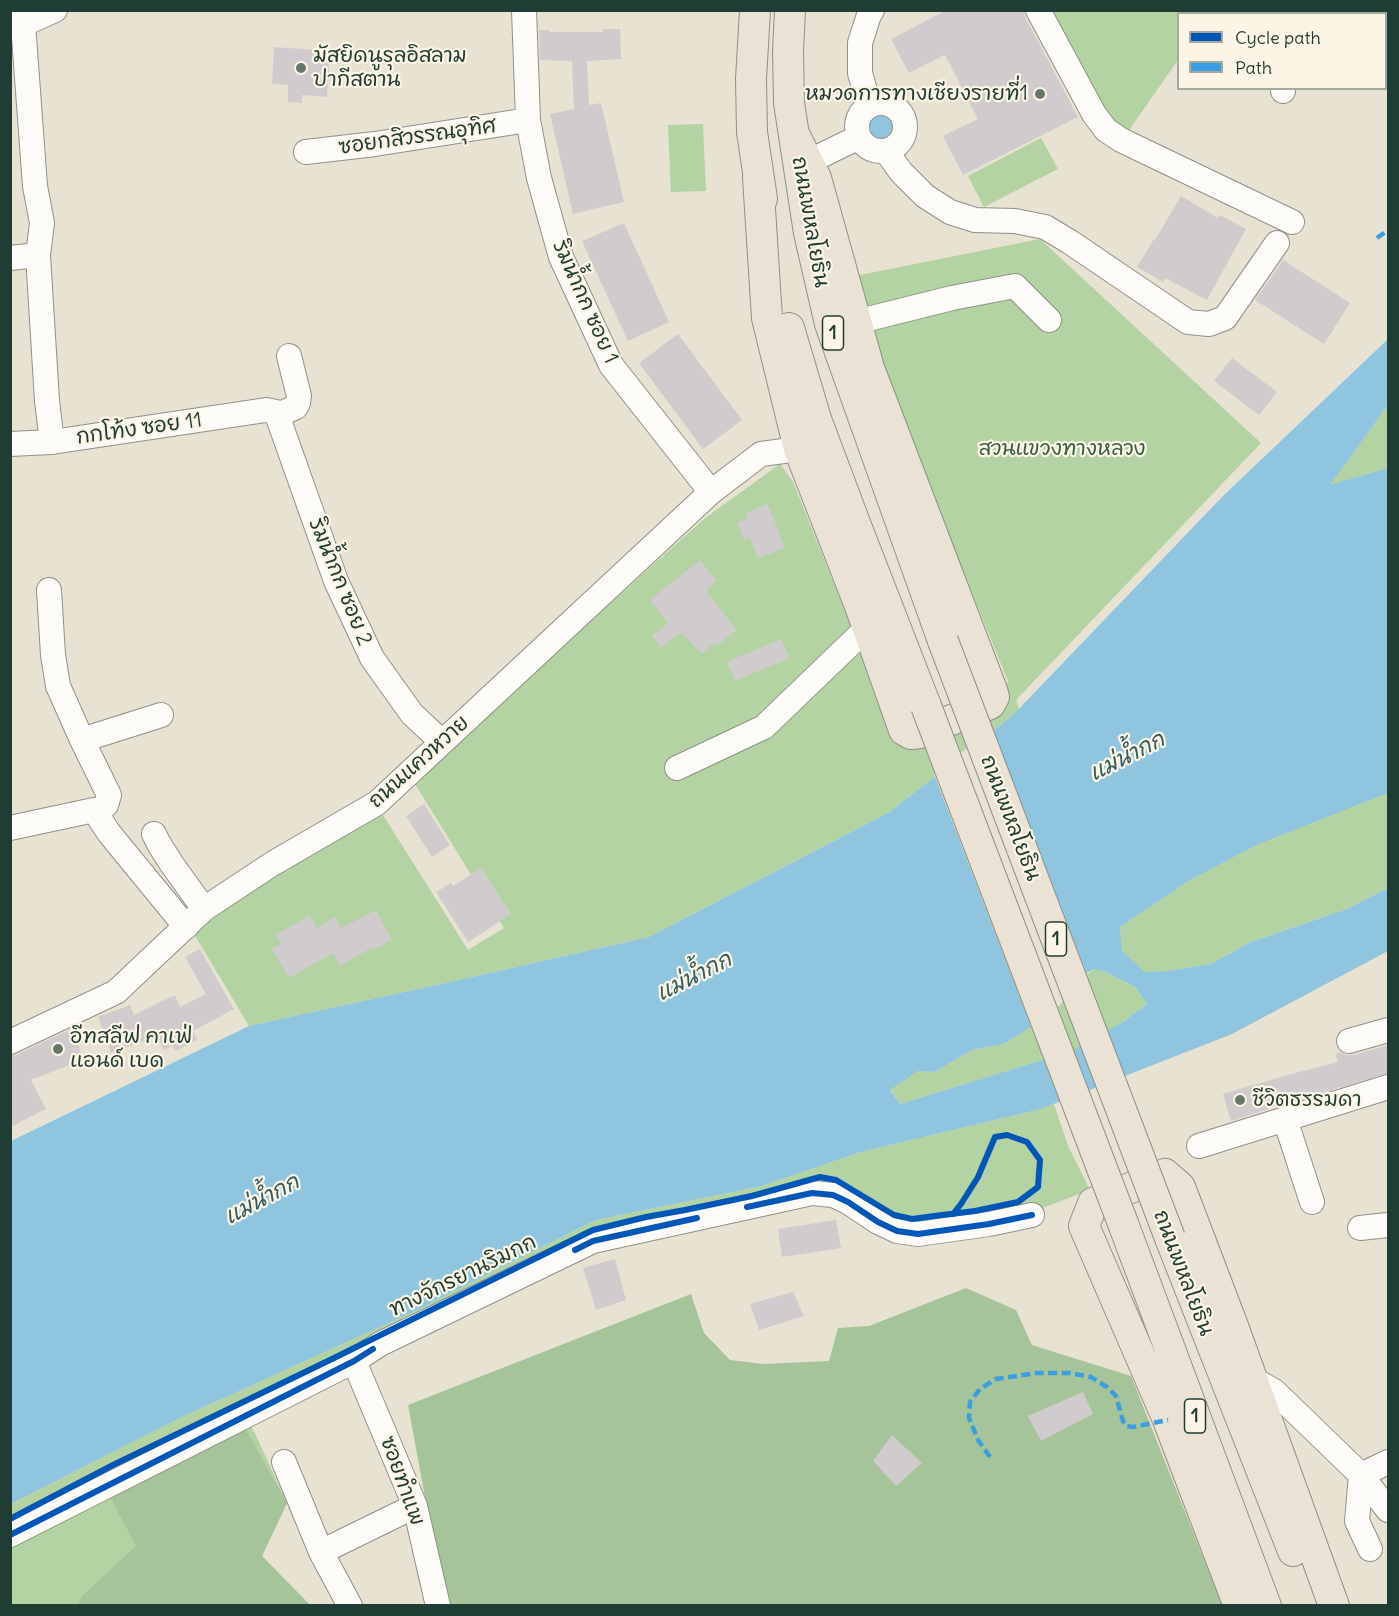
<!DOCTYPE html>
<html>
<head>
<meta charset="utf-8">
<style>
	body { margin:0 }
	#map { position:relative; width:1399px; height:1616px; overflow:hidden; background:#e8e2d2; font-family:Delius,sans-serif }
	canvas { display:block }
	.frame { position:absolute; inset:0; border:12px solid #1f3d34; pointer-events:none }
	.legend { position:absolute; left:1177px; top:12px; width:210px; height:78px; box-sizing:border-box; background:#fcf5e5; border:2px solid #a4ab9e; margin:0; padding:8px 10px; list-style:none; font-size:18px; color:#1f3d34 }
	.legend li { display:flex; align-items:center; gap:12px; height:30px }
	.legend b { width:30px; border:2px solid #a4ab9e }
</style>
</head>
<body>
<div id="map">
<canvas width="1399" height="1616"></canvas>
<div class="frame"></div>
<ul class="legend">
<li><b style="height:8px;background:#0057b8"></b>Cycle path</li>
<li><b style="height:8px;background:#3c9ee2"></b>Path</li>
</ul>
</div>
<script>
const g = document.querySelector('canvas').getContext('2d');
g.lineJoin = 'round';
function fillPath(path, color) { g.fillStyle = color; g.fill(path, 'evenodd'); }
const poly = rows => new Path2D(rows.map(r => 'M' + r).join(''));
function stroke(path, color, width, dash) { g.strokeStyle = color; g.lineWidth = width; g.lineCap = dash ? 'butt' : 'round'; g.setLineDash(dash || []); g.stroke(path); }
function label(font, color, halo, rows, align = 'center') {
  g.font = font + ' Delius,"Playpen Sans Thai",sans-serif'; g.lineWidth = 4.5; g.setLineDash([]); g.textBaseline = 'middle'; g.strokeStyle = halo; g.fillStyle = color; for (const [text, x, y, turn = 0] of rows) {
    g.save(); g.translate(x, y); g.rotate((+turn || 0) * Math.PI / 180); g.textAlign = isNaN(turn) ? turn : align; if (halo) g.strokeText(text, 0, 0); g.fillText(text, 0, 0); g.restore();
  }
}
fillPath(poly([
	[1045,11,1214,11,1212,13,1178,14,1178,60,1127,133,1109,122],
	[703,124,706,191,671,192,668,125],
	[1041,138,1058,169,984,207,968,176],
	[1040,239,1261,443,1016,700,1019,709,1013,715,890,812,649,937,450,982,249,1026,194,934,259,883,383,815,468,950,504,928,415,784,463,736,705,518,780,464,793,482,894,732,1000,700,1008,681,879,365,855,276],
	[1388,405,1388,468,1329,486],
	[1388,793,1388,888,1347,909,1251,942,1211,964,1167,971,1145,972,1122,951,1120,927,1187,882,1257,845],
	[1093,969,1106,972,1135,987,1147,1004,1123,1022,1073,1051,900,1104,890,1089,918,1071,935,1072,972,1050,1004,1044,1047,1017],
	[1054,1104,1068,1146,1090,1190,1008,1221,918,1234,829,1183,594,1233,245,1412,287,1503,262,1556,310,1605,11,1606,11,1504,182,1417,413,1312,596,1220,762,1186,861,1152,1041,1109]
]), '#b3d3a3');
fillPath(poly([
	[966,1288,1016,1310,1032,1345,1131,1376,1222,1605,445,1605,408,1405,691,1294,704,1333,730,1360,763,1364,829,1361,838,1328,869,1326],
	[240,1419,287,1503,262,1556,310,1605,77,1606,82,1596,136,1546,105,1487]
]), '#a5c49a');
fillPath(poly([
	'866 127a15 15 0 1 1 30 0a15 15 0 1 1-30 0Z',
	[1388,339,1388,405,1330,485,1388,468,1388,793,1257,845,1187,882,1120,927,1122,951,1145,972,1167,971,1211,964,1251,942,1347,909,1388,888,1388,951,1232,1034,1041,1109,861,1152,762,1186,596,1220,413,1312,182,1417,11,1504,11,1141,249,1026,450,982,649,937,890,812,1013,715,1223,496],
	[1093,969,1106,972,1135,987,1147,1004,1123,1022,1072,1051,900,1104,890,1090,918,1071,935,1072,972,1050,1004,1044,1047,1017,1072,984]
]), '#90c5df');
fillPath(poly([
	[992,728,1088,977,1074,987,1049,1019,1032,1029,934,774]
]), '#e8e2d2');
fillPath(poly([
	[947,10,1024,10,1025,17,1078,117,963,175,943,136,978,119,945,55,909,73,891,39],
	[603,29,620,29,621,59,587,61,589,105,601,103,624,202,573,214,550,114,574,109,572,61,540,60,539,30,549,30,549,32,603,32],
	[274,47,330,51,327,97,302,95,302,103,288,102,288,85,272,84],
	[1181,196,1218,218,1220,215,1246,229,1207,300,1165,278,1163,282,1137,267,1154,239,1155,240],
	[624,223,669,322,628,341,582,241],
	[1283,260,1350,303,1324,344,1255,300],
	[678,334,742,420,703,449,639,363],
	[1232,358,1277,392,1259,415,1214,381],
	[768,504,785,548,758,558,750,538,744,540,737,523,748,518,746,513],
	[700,560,717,581,706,591,737,630,717,646,714,643,702,654,681,632,661,648,652,636,668,623,650,600],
	[781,639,790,658,735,681,727,662],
	[424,804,450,845,432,857,406,816],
	[481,868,511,914,468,942,436,892,451,883,453,886],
	[376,910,392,940,375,949,373,947,340,966,333,953,289,978,272,949,281,944,276,935,310,915,317,928,335,917,341,928],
	[200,949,234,1009,193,1031,197,1040,175,1051,173,1046,164,1050,157,1036,111,1053,98,1017,130,1005,134,1015,175,995,180,1007,206,994,185,957],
	[71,1029,84,1059,31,1080,46,1109,10,1127,10,1056,16,1055],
	[1389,1045,1389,1073,1311,1096,1268,1107,1268,1109,1231,1121,1223,1094,1284,1076,1338,1062,1335,1054,1341,1052,1346,1055,1353,1055],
	[836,1220,841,1248,782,1257,778,1229],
	[615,1259,626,1300,596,1310,583,1268],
	[793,1292,804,1316,759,1330,750,1304],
	[1083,1392,1093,1414,1041,1441,1028,1416],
	[892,1435,922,1463,896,1486,873,1461]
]), '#d0cbcd');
const minor = poly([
	[22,10,35,186,42,223,38,255,47,401,52,442],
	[524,10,528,120,539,178,561,257,611,365,711,492],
	[1038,10,1094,114,1106,130,1121,140,1292,222],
	[1291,14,1291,10],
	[10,26,24,24,55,10],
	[1283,91,1283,88],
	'857 127a24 24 0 1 1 48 0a24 24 0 1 1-48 0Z',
	[869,105,860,73,860,43,869,15,872,10],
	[886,151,901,172,925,196,950,212,975,220,1015,221,1045,227,1070,242,1188,322,1209,324,1225,318,1277,243],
	[306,152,375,144,528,120],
	[808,162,859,137],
	[10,258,38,255],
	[856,322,952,298,1015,286,1049,320],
	[278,415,296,407,298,403,299,396,289,356],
	[10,444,52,442,266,410,276,412,336,581,372,658,412,714,442,742],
	[49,590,53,655,58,686,82,740,109,795,106,805,100,809,94,810,109,833,186,927],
	[82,740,161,715],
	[677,768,764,727,868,627],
	[10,828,94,810],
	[154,834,159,844,171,863,204,909],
	[1349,1041,1388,1030],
	[10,1042,116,992,204,909,272,864,377,803,711,492,761,454,799,449],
	[1285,1119,1312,1202],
	[1199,1146,1388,1087],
	[1360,1228,1388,1225],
	[354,1361,415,1506,438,1606],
	[1251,1378,1274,1391,1361,1475,1388,1510],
	[284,1462,321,1552,415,1506],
	[10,1535,354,1361,380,1344,593,1241,812,1193,833,1195,848,1202,878,1222,897,1231,918,1234,989,1224,1032,1215],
	[1370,1549,1357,1521,1361,1475,1388,1462],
	[321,1552,350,1606]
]);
const major = poly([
	[755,10,751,79,752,132,762,199],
	[790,10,788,51,789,103,809,233,830,324,943,641],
	[758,178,767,318,799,449,860,606,904,730,911,734,920,733,990,704,994,697,992,690,869,368,816,178,795,136],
	[789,328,816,419,855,523,926,706],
	[1124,1226,1266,1606],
	[1170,1238,1293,1551],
	[1239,1606,1168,1420,1084,1226,1093,1203,1165,1174,1180,1187,1233,1326,1334,1606]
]);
stroke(minor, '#8f9187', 26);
stroke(major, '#8f9187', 32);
stroke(minor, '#fcfbf8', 24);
stroke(major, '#e9e2d5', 30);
const majorBridge = poly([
	[943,641,1170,1238],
	[926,706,1124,1226]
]);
stroke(majorBridge, '#8f9187', 32, []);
stroke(majorBridge, '#e9e2d5', 30);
stroke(poly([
	[1377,238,1388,230],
	[990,1457,978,1440,969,1418,970,1402,980,1389,996,1379,1037,1373,1070,1373,1091,1377,1107,1387,1116,1396,1123,1421,1126,1426,1133,1427,1168,1420]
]), '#3c9ee2', 4.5, [9, 4.5]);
stroke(poly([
	[747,1207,812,1193,833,1195,848,1202,878,1222,897,1231,918,1234,989,1224,1032,1215],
	[575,1250,593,1241,697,1218],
	[10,1519,113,1465,332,1359,593,1230,646,1217,685,1210,752,1196,820,1177,836,1180,894,1215,912,1219,942,1215,975,1211,1018,1202,1038,1187,1040,1160,1027,1142,1007,1135,995,1137,978,1177,961,1204,953,1214],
	[10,1535,354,1361,373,1349]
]), '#0057b8', 6);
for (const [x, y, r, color] of [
	[301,68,6,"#65776b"],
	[1040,94,6,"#65776b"],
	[58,1049,6,"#65776b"],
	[1240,1100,6,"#65776b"]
]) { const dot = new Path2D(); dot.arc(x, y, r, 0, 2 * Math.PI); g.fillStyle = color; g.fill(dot); stroke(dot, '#fcf5e5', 2); }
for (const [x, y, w] of [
	[833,333,21],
	[1056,939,21],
	[1195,1416,21]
]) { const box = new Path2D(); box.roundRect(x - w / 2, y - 17, w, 34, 4.5); g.fillStyle = '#fcf5e5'; g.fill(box); stroke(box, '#1f3d34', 1.5); }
label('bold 20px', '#1f3d34', null, [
	["1",833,333],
	["1",1056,939],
	["1",1195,1416]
]);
label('21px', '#1f3d34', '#fcf5e5', [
	["มัสยิดนูรุลอิสลาม",313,56],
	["ปากีสตาน",313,80],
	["หมวดการทางเชียงรายที่1",1028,94,"right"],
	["อีทสลีฟ คาเฟ่",70,1037],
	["แอนด์ เบด",70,1061],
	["ชีวิตธรรมดา",1252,1100]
], 'left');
label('21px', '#1f3d34', '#fcf5e5', [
	["ซอยกสิวรรณอุทิศ",417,137,-8],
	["ถนนพหลโยธิน",810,222,80],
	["ริมน้ำกก ซอย 1",585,302,66],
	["กกโท้ง ซอย 11",139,429,-8],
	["ริมน้ำกก ซอย 2",340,582,68],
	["ถนนแควหวาย",419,762,-42],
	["ถนนพหลโยธิน",1010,818,69],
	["ถนนพหลโยธิน",1183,1273,69],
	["ทางจักรยานริมกก",463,1276,-26],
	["ซอยทำแพ",402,1481,70]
]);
label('21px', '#395f46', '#fcf5e5', [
	["สวนแขวงทางหลวง",1062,449]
]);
label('italic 22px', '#325c60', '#fcf5e5', [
	["แม่น้ำกก",1127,757,-27],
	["แม่น้ำกก",694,977,-27],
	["แม่น้ำกก",262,1200,-28]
]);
</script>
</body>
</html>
